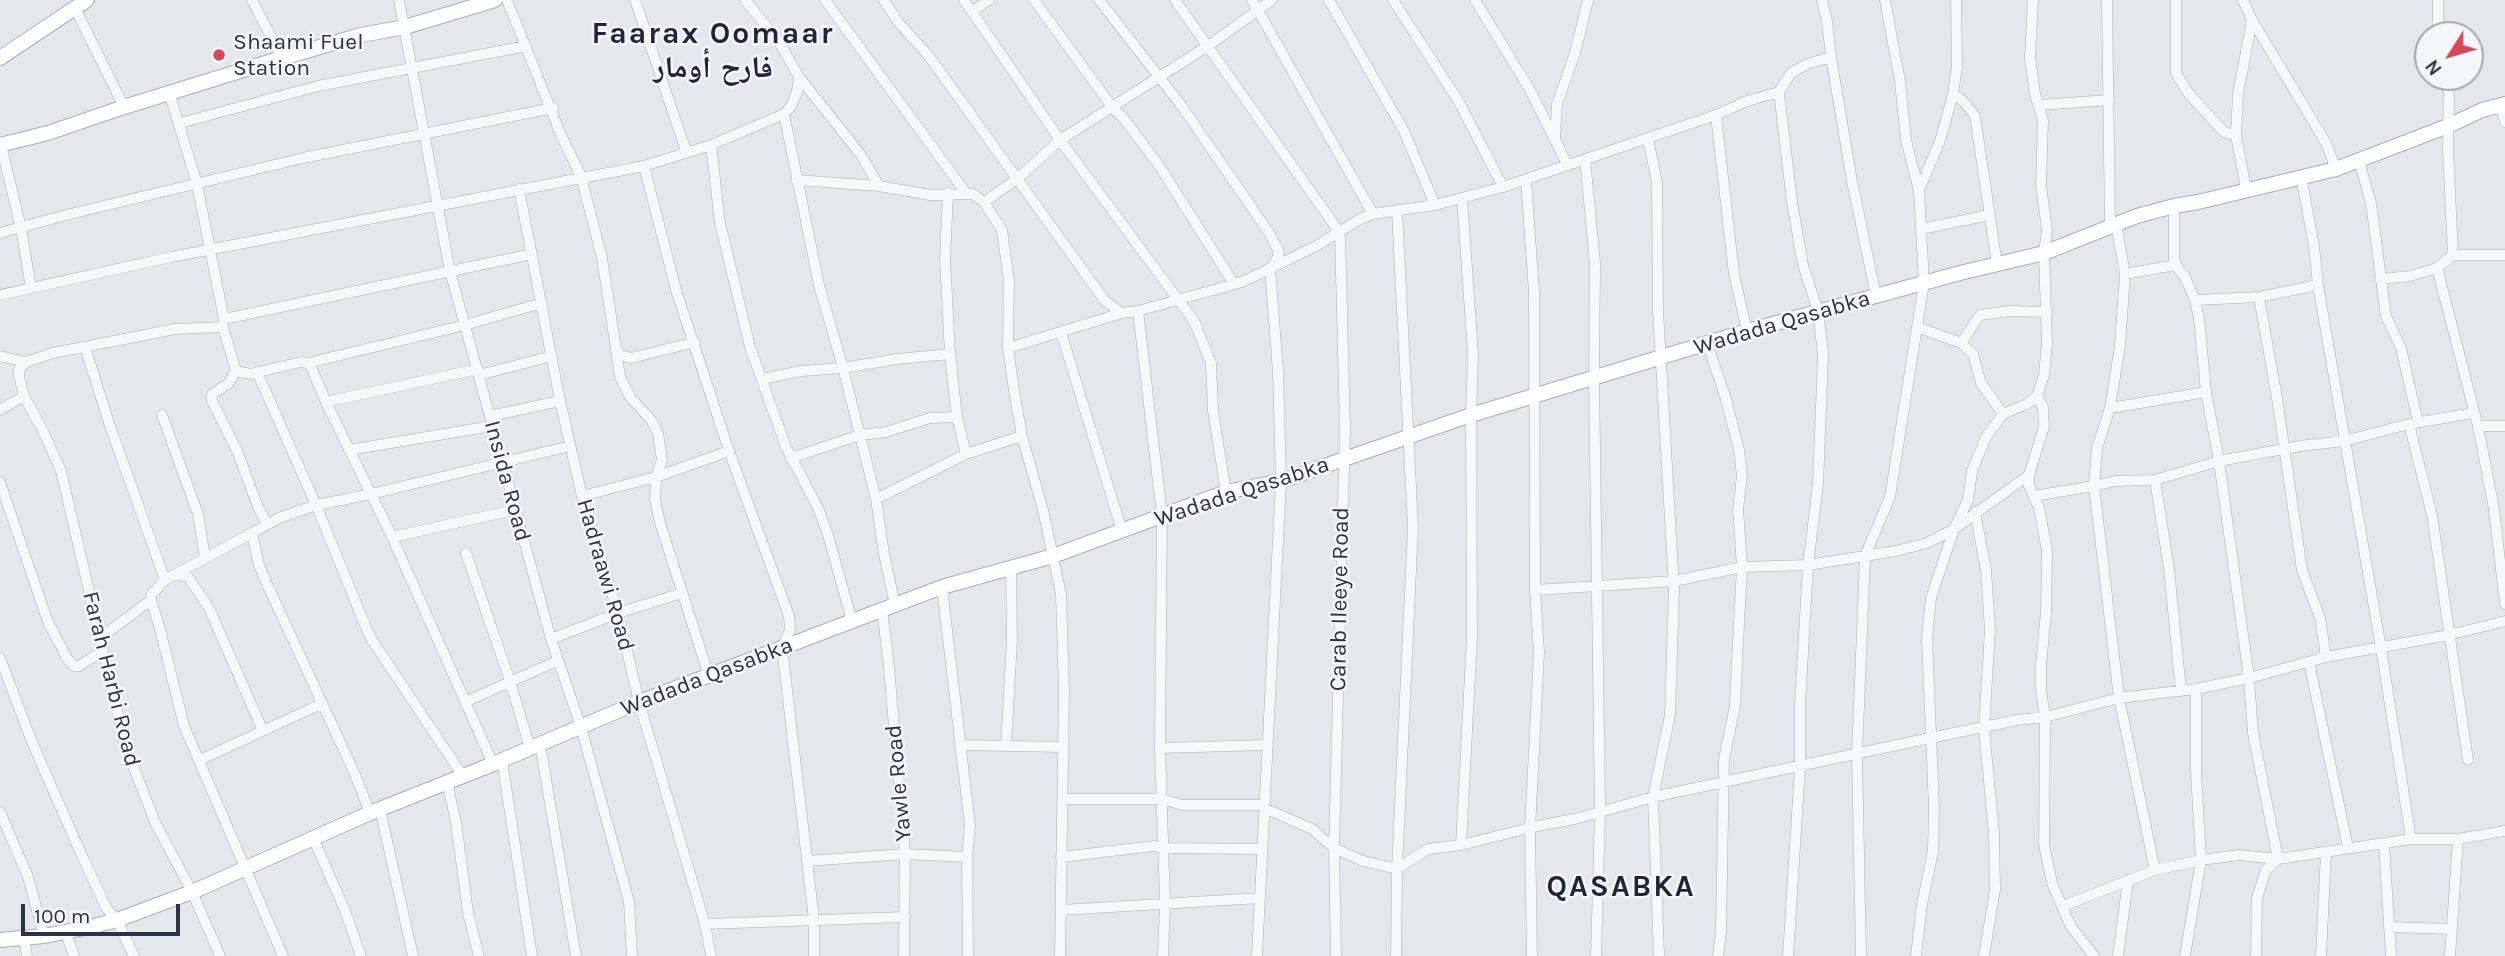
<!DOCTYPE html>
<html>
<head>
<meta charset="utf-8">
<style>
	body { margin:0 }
	#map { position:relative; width:2505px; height:956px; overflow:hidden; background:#e4e7ec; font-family:Karla,sans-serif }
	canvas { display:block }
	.north { position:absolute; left:2414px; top:21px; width:70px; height:70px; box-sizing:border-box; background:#f4f6f9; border:2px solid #a4a8b1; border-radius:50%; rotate:233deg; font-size:19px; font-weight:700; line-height:28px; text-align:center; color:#2b3445 }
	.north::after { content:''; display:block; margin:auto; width:24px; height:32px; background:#d1495b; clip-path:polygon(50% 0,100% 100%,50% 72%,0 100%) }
	.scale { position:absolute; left:21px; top:904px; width:159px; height:32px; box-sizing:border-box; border:4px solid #2b3445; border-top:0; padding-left:9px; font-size:21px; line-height:24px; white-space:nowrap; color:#2b3445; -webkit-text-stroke:5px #f4f6f9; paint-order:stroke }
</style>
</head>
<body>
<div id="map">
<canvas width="2505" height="956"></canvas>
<div class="north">N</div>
<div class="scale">100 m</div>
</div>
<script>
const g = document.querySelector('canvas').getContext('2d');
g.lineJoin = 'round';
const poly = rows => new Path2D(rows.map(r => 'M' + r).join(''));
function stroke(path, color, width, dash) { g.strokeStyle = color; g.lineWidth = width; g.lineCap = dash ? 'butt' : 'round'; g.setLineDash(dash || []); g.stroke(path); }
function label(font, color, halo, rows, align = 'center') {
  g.font = font + ' Karla,"Noto Naskh Arabic",sans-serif'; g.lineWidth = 5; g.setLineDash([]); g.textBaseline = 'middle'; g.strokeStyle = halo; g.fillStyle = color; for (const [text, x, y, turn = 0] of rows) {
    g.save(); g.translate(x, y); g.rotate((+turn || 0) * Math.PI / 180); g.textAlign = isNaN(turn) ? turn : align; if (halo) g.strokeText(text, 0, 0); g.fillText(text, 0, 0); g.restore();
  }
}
const street = poly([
	[252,0,282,58],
	[399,0,450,271,551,639,581,727,629,902,632,956],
	[507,0,561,135,581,176,602,258,616,349,621,355,631,358,695,342],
	[635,0,686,151],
	[825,0,966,193],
	[884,0,898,22,928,55,1105,301,1122,313],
	[964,0,1060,140,1194,321,1211,363,1213,411,1226,492],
	[1034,0,1113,108,1125,120,1160,167,1234,284],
	[1099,0,1181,105,1270,234,1279,252,1276,262,1270,268,1278,372,1281,481,1257,956],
	[1175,0,1340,233,1345,429,1334,848,1336,956],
	[1252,0,1373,214],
	[1329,0,1404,131,1435,205],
	[1393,0,1459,102,1503,187],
	[1475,0,1530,90,1567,164],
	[2107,0,2110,226],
	[2176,0,2176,73,2189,94,2224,132,2236,135],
	[2243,0,2252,20,2326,143,2336,169],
	[2438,0,2438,35],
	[75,8,124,107],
	[973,11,989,0],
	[1831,57,1852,181,1876,296],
	[799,77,861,155,879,186],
	[2445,77,2449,95,2448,149,2453,255],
	[169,92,197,184,224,319,223,327,236,371,228,384,212,394,212,401,237,451,258,507,267,524],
	[1779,92,1791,73,1807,64,1831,57,1827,21,1822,0],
	[1953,94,1963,101,1975,116,1997,264],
	[2040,105,2109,100],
	[2500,105,2505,122],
	[784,114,819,285,843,368,876,499,884,554,895,605],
	[1716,115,1734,274,1747,331],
	[180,123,318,86,526,46],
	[1648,138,1657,183,1658,311,1674,588,1670,715,1653,797,1659,956],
	[1555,139,1557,104,1575,53,1588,0],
	[1,145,21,228,31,288],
	[711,145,720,223,750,347,786,447,818,508,828,535,852,621],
	[1585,159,1595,263,1594,378,1600,811,1596,956],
	[2359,161,2371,203,2386,316,2401,348,2418,422],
	[644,166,676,290,729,451,789,616,790,630,782,648,814,919,814,956],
	[2301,176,2314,246,2318,285,2381,648,2411,839],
	[1526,179,1534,292,1535,590,1539,652,1530,829,1532,956],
	[796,180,879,186,930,195,973,194,984,202,1002,230,1009,281,1008,348,1015,397,1022,436,1043,510,1061,594,1064,690,1060,956],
	[519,189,560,401,582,496,618,613,639,702,705,924,711,956],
	[2246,189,2236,135,2238,94,2252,20],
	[1919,190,1940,141,1953,94,1957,67,1956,0],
	[948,193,945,258,950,354,957,417,966,454],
	[984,202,1017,179,1060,140,1208,46,1272,0],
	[2174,206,2174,259,2179,270,2185,277,2195,300,2199,318,2206,392,2219,461,2249,678,2253,733,2278,859,2266,870,2257,898,2256,956],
	[1921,229,1989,215],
	[0,233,66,215,303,158,553,108],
	[2437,268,2478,426,2494,509,2505,604],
	[2125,274,2175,265],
	[2380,279,2410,276,2437,268,2453,255,2505,255],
	[0,295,171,257,644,166,711,145,784,114,792,105,797,91,799,77,779,42,745,0],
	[2259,297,2277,398,2302,570,2320,618,2326,657],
	[2195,300,2259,297,2318,285],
	[1138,311,1162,516,1160,748,1165,903,1163,956],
	[224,319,532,254],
	[1917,327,1961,343,1973,354,1981,383,2003,414],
	[1061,332,1122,531],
	[1707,343,1726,399,1739,450,1742,476,1738,509,1742,567,1737,662,1735,706,1724,759,1721,932,1718,956],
	[1961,343,1980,315,2011,311,2047,312],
	[85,347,110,426,165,580],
	[1008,348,1122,313,1138,311,1242,282,1318,245,1360,219,1373,214,1435,205,1503,187,1716,115,1747,101,1779,92,1792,202,1803,265,1818,311,1823,355,1818,484,1808,565,1800,705,1800,767,1788,956],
	[616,349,620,377,630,397,651,420,658,433,662,460,656,477,655,500,660,523,709,676],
	[0,356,26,362],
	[308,363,465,325,542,303],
	[236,371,250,374,301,362,308,363,311,367,326,402,392,537,493,764],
	[257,372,316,505,370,637,463,776],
	[479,375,552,356],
	[762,379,801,371,843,368,897,359,950,354],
	[2037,396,2043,407,2044,427,2029,475,2029,486,2039,508,2047,550,2046,612,2041,665,2041,690,2045,717,2044,845,2052,883,2066,916,2072,928,2094,956],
	[326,402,478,369],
	[2110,408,2206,392],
	[0,410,24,396],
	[162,415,198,514,205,558],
	[490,416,560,401],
	[2409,424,2432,515,2468,760],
	[2478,426,2505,426],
	[349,450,492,426],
	[791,458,860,435,886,432,930,418,957,417],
	[2155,480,2115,481,2094,486,2119,698,2155,870],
	[0,482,48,622,67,658,74,666,79,666,103,651],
	[582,496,656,477,729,451],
	[2034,496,2094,486,2097,448,2110,408,2120,346,2125,274,2116,224],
	[876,499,966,454,1022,436],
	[1975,512,1986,570,1990,630,1984,728,1994,834,1995,890,1984,956],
	[392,537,514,510],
	[466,553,510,681,530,748],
	[176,574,252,533],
	[942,587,970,826,967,857,968,956],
	[1535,590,1674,581,1742,567,1808,565,1896,551,1927,543,1954,529,1968,500,1972,471,1986,437,2003,414,2027,404,2037,396,2044,375,2047,344,2044,253,2047,229,2041,186,2043,120,2035,94,2030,58,2033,0],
	[882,610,889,667,905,854,904,956],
	[100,638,151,600],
	[551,639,618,613,682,593],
	[0,658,32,742,82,856,107,909,117,920,134,956],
	[2309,662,2348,848],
	[2181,691,2169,569,2155,480,2219,461,2300,446,2344,441,2409,424,2473,413],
	[465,702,557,661],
	[263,731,209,608,188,577,176,574,165,580,152,594,151,600,160,629,184,726,283,956],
	[540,744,576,956],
	[960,745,1063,747],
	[1006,746,1012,640,1011,568],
	[1160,748,1267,745],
	[200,760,321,704],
	[502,760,532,956],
	[447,782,456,822,468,913,479,956],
	[1063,799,1162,799,1182,805,1264,805],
	[1264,808,1312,829,1334,848,1363,861,1397,869,1428,849,1461,845,1542,825,1575,819,1653,797,1930,738,2017,720,2045,717,2119,698,2196,689,2249,678,2326,657,2449,635,2505,621],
	[380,809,413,956],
	[0,812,28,877,44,936],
	[370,813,354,772,267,584,259,565,252,533,279,518,316,505,371,494,570,446],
	[313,838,344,908,361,956],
	[2384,843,2391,956],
	[1461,845,1472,637,1471,415,1473,354,1462,198],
	[1061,857,1154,846,1164,848,1262,849],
	[807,861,905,854,967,857],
	[2063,906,2155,870,2201,860,2239,855,2278,859,2411,839,2458,839,2505,831],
	[1061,910,1260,898],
	[705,924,905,917],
	[2389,927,2452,929],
	[66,933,74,956],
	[24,938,27,956],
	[220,956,192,892,155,822,125,745,61,471,44,433,24,396,19,376,19,369,26,362,53,353,175,329,223,327],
	[1396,956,1397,869,1413,527,1397,210],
	[1861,956,1857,755,1865,556,1890,497,1924,283,1919,191,1906,140,1900,81,1885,0],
	[1916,956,1922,904,1933,851,1934,807,1927,638,1931,598,1954,529,2029,475],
	[2118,956,2128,880],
	[2185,956,2201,860,2196,772,2196,689],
	[2321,956,2326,852],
	[2450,956,2458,839]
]);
const secondary = poly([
	[0,58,87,0],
	[0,145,48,133,124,107,282,58,361,35,405,27,495,0],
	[0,940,44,936,90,927,117,920,192,892,370,813,493,764,639,702,942,587,1053,556,1226,492,1281,481,1471,415,1747,331,1960,273,2044,253,2137,216,2174,206,2198,202,2336,169,2448,126,2482,110,2505,104]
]);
stroke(street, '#a9aeb7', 11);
stroke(secondary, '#a9aeb7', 16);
stroke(street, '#f7f8fa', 10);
stroke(secondary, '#fff', 14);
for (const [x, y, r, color] of [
	[219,55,7,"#d1495b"]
]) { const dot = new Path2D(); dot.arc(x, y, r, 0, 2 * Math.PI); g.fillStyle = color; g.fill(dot); stroke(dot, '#f4f6f9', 2.5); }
label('23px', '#2b3445', '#f4f6f9', [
	["Shaami Fuel",233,42],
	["Station",233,68]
], 'left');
label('23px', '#2b3445', '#f4f6f9', [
	["Wadada Qasabka",1782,323,-16],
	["Insida Road",507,481,75],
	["Wadada Qasabka",1242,492,-18],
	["Hadraawi Road",605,575,74],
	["Carab Ileeye Road",1340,599,-89],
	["Wadada Qasabka",707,677,-21],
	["Farah Harbi Road",111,679,76],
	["Yawle Road",899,783,-95]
]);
g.letterSpacing = '2px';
label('bold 30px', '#1d2536', '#f4f6f9', [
	["Faarax Oomaar",713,34],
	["فارح أومار",713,68],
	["QASABKA",1621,887]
]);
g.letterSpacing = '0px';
</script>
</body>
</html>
